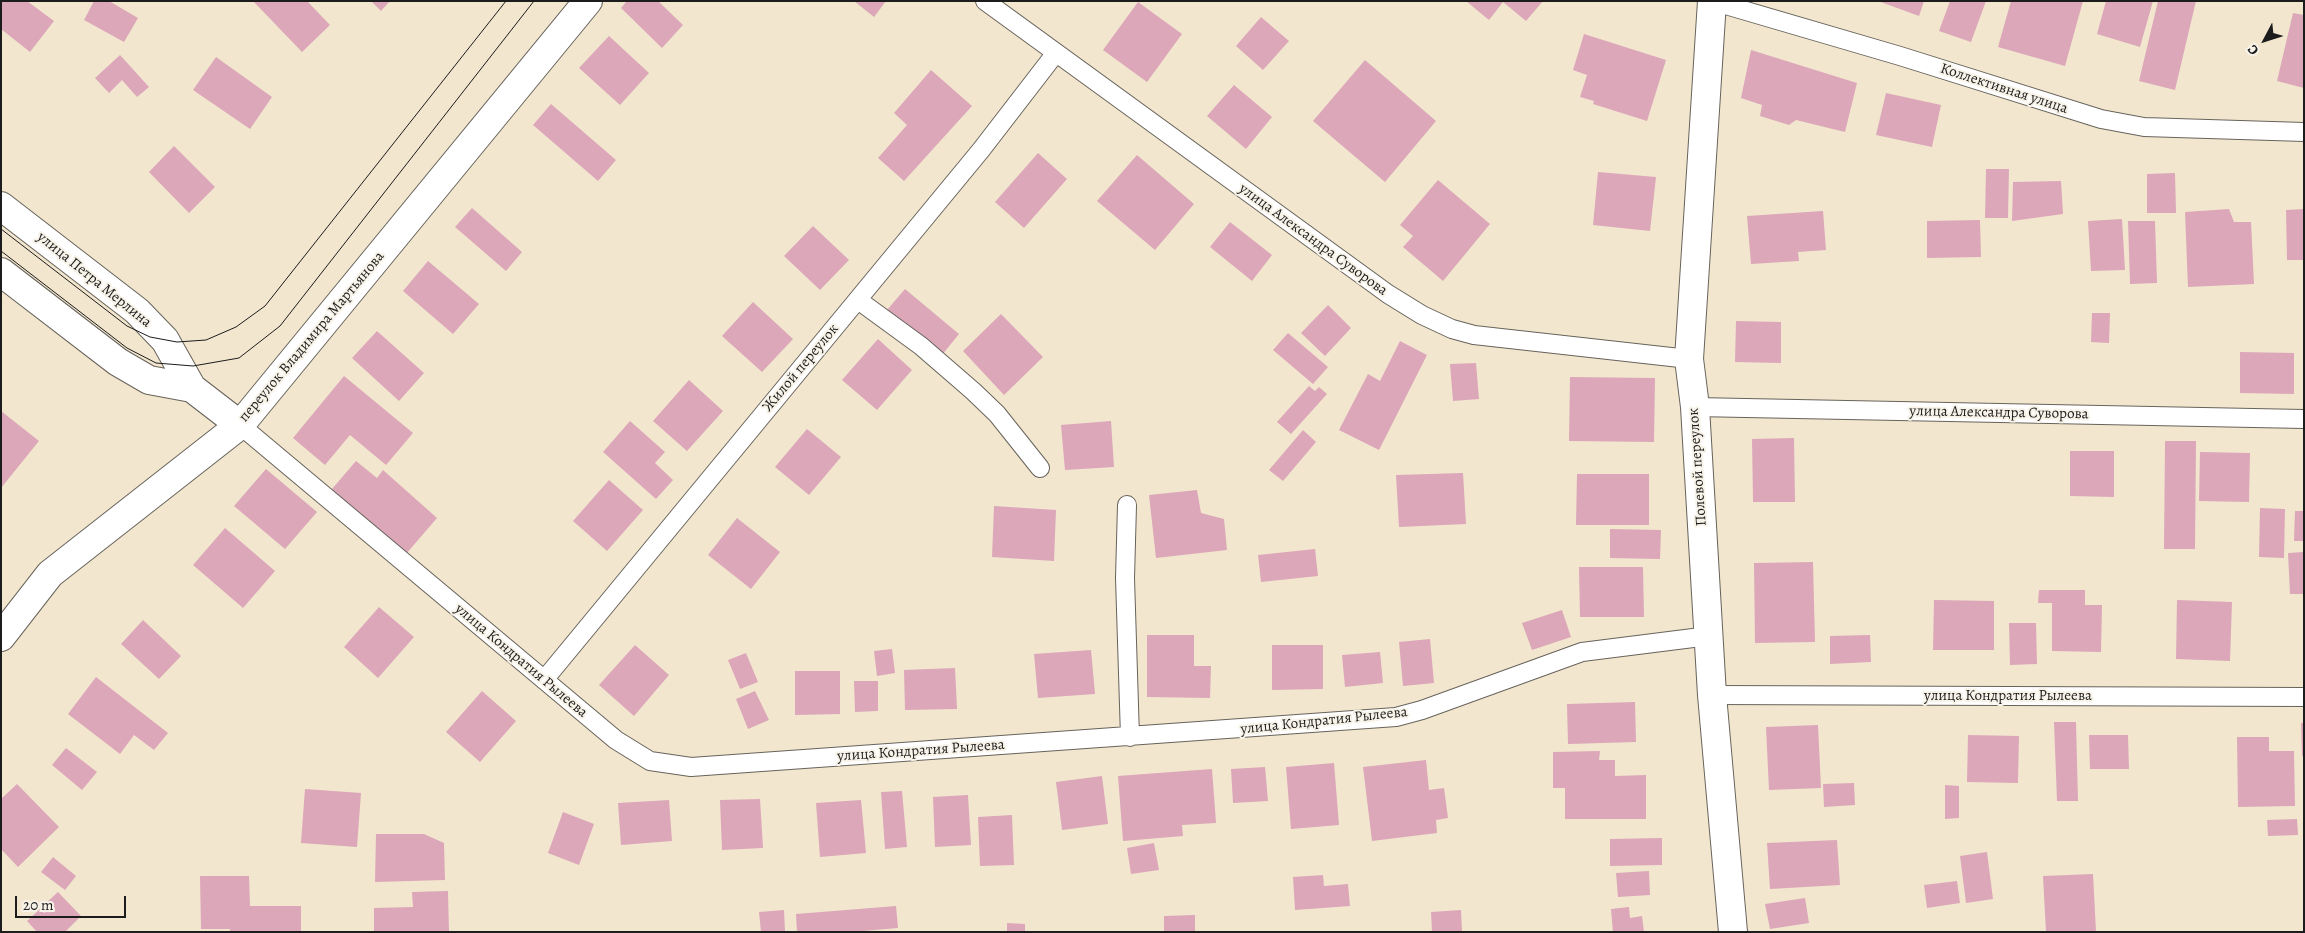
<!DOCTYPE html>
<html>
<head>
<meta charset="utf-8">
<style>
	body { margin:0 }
	#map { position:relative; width:2305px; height:933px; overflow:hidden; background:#f3e6cf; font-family:Alegreya,serif }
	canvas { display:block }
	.frame { position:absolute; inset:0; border:2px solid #1c1c1c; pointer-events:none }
	.north { position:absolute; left:2240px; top:15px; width:50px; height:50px; -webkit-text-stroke:4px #f7f3e8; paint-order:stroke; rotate:230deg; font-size:14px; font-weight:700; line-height:20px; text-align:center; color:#1c1c1c }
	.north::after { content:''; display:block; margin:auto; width:18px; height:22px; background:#1c1c1c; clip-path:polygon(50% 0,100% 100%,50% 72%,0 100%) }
	.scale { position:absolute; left:15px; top:896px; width:111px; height:22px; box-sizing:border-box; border:2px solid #1c1c1c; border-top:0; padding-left:6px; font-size:15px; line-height:18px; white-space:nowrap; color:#1c1c1c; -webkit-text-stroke:4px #f7f3e8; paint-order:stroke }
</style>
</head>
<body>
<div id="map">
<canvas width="2305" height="933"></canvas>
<div class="frame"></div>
<div class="north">С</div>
<div class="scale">20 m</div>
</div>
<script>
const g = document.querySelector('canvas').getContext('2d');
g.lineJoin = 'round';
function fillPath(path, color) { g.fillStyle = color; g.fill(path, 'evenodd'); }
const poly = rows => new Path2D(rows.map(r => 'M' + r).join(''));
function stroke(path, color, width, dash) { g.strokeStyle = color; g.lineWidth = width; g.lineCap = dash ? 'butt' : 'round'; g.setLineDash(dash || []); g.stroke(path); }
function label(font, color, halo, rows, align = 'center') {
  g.font = font + ' Alegreya,serif'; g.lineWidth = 4; g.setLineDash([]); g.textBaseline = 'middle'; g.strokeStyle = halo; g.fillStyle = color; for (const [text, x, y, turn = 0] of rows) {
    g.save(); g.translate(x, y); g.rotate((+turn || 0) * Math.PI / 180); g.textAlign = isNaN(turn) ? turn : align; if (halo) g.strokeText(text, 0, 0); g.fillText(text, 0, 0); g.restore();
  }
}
fillPath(poly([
	[1,1,27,1,54,21,30,52,1,29],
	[94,1,109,1,138,18,124,42,84,20],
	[253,1,307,1,330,25,302,52],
	[371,1,390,1,381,11],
	[627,1,658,1,683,25,662,48,621,8],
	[854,1,886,1,874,17],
	[1466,1,1543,1,1526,21,1503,2,1489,20],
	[1878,1,1924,1,1919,16],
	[1950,1,1986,1,1971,42,1939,31],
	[2011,1,2083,1,2065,66,1998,47],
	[2106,1,2153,1,2140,47,2097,34],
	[2158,1,2196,1,2175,90,2139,81],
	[1138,2,1182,34,1147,82,1103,50],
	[2293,13,2304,15,2304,88,2277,81],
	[1261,17,1289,41,1263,70,1236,46],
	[1584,34,1666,60,1647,121,1593,104,1594,101,1580,97,1587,75,1573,70],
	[609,36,649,73,620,105,579,68],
	[1751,50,1857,83,1845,132,1796,120,1789,125,1760,116,1762,105,1741,98],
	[120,55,149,87,137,97,122,80,109,93,95,78],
	[216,57,272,97,250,129,193,90],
	[1365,60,1436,121,1385,182,1313,121],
	[931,70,972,106,904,181,878,158,907,125,894,113],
	[1234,85,1272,117,1246,149,1207,116],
	[1886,93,1941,105,1932,147,1876,135],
	[551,104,616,160,598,181,533,125],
	[174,146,215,187,189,213,149,172],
	[1038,153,1067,179,1024,228,995,202],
	[1137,155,1194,204,1155,250,1097,201],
	[1986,169,2009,169,2008,218,1985,218],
	[1598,172,1656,177,1650,231,1593,225],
	[2175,173,2176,213,2147,213,2147,174],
	[1438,180,1490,224,1443,281,1403,247,1413,236,1400,225],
	[2061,181,2063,214,2012,221,2013,182],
	[472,208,522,252,506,271,455,227],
	[2229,209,2234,222,2251,222,2254,284,2188,287,2185,212],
	[2304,209,2304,260,2287,260,2286,210],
	[1823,211,1826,250,1798,252,1799,261,1751,264,1747,216],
	[2122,219,2125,270,2091,271,2088,221],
	[1980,220,1981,257,1927,258,1927,221],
	[2128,221,2155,221,2157,283,2130,284],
	[1230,222,1272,255,1252,281,1210,247],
	[813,226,849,260,820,290,784,256],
	[428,261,479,304,453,334,403,291],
	[905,289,959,334,942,355,887,310],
	[753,302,793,339,762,372,722,336],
	[1328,305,1351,328,1325,356,1301,333],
	[2092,313,2110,313,2109,343,2091,342],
	[1001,314,1043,357,1004,395,963,351],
	[1736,321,1781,322,1781,363,1735,362],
	[377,331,424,373,399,401,352,358],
	[1288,333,1328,367,1313,384,1273,350],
	[878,339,912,370,877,410,842,380],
	[1400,341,1427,355,1379,450,1339,430,1368,374,1380,381],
	[2240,352,2294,353,2294,394,2240,393],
	[1476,363,1479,399,1453,401,1450,364],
	[344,376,413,433,386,465,350,435,325,465,293,438],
	[1570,377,1655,378,1654,442,1569,441],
	[689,380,723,411,687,451,653,421],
	[1309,386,1315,391,1319,387,1327,394,1291,434,1277,422],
	[1,411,39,441,1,488],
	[630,421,665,452,655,463,673,480,656,499,603,452],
	[1111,421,1114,467,1065,470,1061,425],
	[807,429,841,457,809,495,775,467],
	[1303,430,1316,442,1283,481,1269,470],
	[1794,438,1795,502,1753,502,1752,439],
	[2165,441,2196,441,2195,549,2164,549],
	[2070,451,2114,451,2114,497,2070,496],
	[2200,452,2250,453,2249,502,2199,501],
	[356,461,377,478,383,470,437,518,406,554,332,489],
	[266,469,317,512,285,549,234,506],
	[1463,473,1466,524,1399,527,1396,475],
	[1577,474,1649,474,1649,525,1576,525],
	[609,480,643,510,607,551,573,521],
	[1197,490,1201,513,1224,519,1227,550,1156,558,1149,495],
	[994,506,1056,510,1054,561,992,557],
	[2260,508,2285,509,2284,558,2259,557],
	[2295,511,2304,511,2304,541,2294,541],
	[737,518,780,552,751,589,708,555],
	[225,528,275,571,243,608,193,565],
	[1610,529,1661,530,1660,559,1610,558],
	[1315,549,1318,576,1261,582,1258,555],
	[2304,552,2304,594,2290,594,2288,553],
	[1813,562,1815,642,1755,643,1754,563],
	[1579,567,1643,567,1644,617,1580,617],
	[2039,590,2085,590,2085,605,2102,605,2101,652,2052,651,2052,603,2038,603],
	[1934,600,1994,601,1994,650,1933,650],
	[2177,600,2232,602,2230,661,2176,659],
	[379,607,414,637,378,678,344,647],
	[1562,610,1571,637,1532,650,1522,623],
	[143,620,181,656,159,679,121,644],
	[2009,623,2036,623,2037,664,2010,665],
	[1147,635,1194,635,1194,666,1211,666,1210,698,1147,697],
	[1870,635,1871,662,1830,664,1830,636],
	[1430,639,1434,683,1403,686,1399,642],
	[635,645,669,675,634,716,599,685],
	[1272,645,1323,645,1323,689,1272,690],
	[892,649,895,673,877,676,874,651],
	[1091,650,1095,694,1038,698,1034,654],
	[1380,652,1383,683,1345,687,1342,655],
	[746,653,758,682,740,689,728,660],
	[955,668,957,709,905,710,904,670],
	[795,671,840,671,840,714,795,715],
	[96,677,168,733,154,750,134,735,120,754,68,714],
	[854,681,878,681,878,711,855,712],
	[482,691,516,721,480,762,446,732],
	[755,691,769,720,748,729,736,699],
	[1635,702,1636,742,1568,744,1567,704],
	[2054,722,2076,722,2078,801,2057,801],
	[2301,723,2304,723,2304,756,2302,756],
	[1818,725,1821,788,1769,790,1766,727],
	[1968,735,2019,736,2018,783,1967,782],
	[2089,735,2128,735,2129,769,2090,769],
	[2237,737,2269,737,2269,751,2294,751,2295,806,2238,807],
	[66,748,97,772,82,790,52,765],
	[1600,751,1599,760,1615,760,1615,776,1646,775,1646,819,1565,819,1565,788,1553,788,1553,752],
	[1426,760,1429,790,1444,788,1448,818,1436,820,1437,833,1372,841,1363,767],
	[1334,763,1339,825,1291,829,1286,767],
	[1265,767,1268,801,1233,803,1231,769],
	[1212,769,1216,823,1182,825,1183,836,1123,841,1118,776],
	[1102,776,1108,824,1062,830,1056,782],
	[1854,783,1855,805,1824,807,1823,784],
	[17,784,59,827,18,867,1,849,1,799],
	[1945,785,1959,786,1959,818,1945,819],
	[305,789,361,793,357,847,301,843],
	[902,791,907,847,885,849,881,792],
	[968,795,971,845,935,847,933,797],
	[760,799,763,848,722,850,720,800],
	[669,800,672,841,621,845,618,803],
	[861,800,866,853,820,857,816,803],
	[563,812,594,824,579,865,548,853],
	[1012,815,1014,865,980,866,978,817],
	[2297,819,2298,835,2268,836,2267,820],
	[376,834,424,834,444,843,445,880,375,882],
	[1662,838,1662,865,1610,866,1610,839],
	[1837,840,1840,885,1770,889,1767,843],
	[1154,843,1159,870,1131,874,1127,848],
	[1987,852,1993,899,1966,903,1960,856],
	[53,857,76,876,65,890,41,872],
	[1649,871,1650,895,1618,897,1616,873],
	[2093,874,2096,932,2046,932,2043,876],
	[1323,875,1324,886,1348,884,1350,906,1295,910,1293,877],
	[200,876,249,876,250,906,301,906,301,932,230,932,230,929,201,929],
	[1957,881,1960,903,1927,908,1924,885],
	[448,891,449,932,374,932,374,908,413,907,412,892],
	[58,892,81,916,65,932,37,932,27,921],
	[1805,898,1809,923,1770,929,1765,904],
	[896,906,898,928,851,932,797,932,796,914],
	[1629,907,1630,918,1642,916,1644,932,1613,932,1611,909],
	[784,910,785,932,761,932,759,912],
	[1461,910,1462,932,1432,932,1431,912],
	[1195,915,1195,932,1164,932,1164,916],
	[1007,923,1025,924,1025,932,1007,932]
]), '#dba7b9');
const lane = poly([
	[985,1,1388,294,1422,315,1452,329,1474,335,1689,359],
	[1712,1,1900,56,2101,119,2144,127,2304,132],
	[858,300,921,346,973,391,997,414,1040,468],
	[1695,407,2304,419],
	[240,425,616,740,650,761,691,767,1396,717,1422,710,1582,652,1709,636],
	[1127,505,1125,578,1130,737],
	[544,680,981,150,1055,54],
	[1712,695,2304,697]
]);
const street = poly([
	[1712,1,1689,359,1695,407,1712,695,1733,932],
	[1,206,137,311,165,340,192,388,240,425],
	[1,272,118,362,149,380,192,388],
	[1,637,50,574,240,425,588,1]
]);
stroke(lane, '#67635b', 20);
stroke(street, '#67635b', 30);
stroke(lane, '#fff', 18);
stroke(street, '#fff', 28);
stroke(poly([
	[1,229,127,326,150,337,177,342,206,340,236,327,265,306,506,1],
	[1,251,127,348,156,363,193,366,239,358,280,326,534,1]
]), '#1c1c1c', 1);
label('15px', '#1c1c1c', '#f7f3e8', [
	["Коллективная улица",2004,89,18],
	["улица Александра Суворова",1313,240,36],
	["улица Петра Мерлина",94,280,39],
	["переулок Владимира Мартьянова",312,337,-50],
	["Жилой переулок",801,368,-50],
	["улица Александра Суворова",1999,413,1],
	["Полевой переулок",1698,467,-94],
	["улица Кондратия Рылеева",521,661,40],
	["улица Кондратия Рылеева",2008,696],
	["улица Кондратия Рылеева",1324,721,-6],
	["улица Кондратия Рылеева",921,751,-4]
]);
</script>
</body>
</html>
